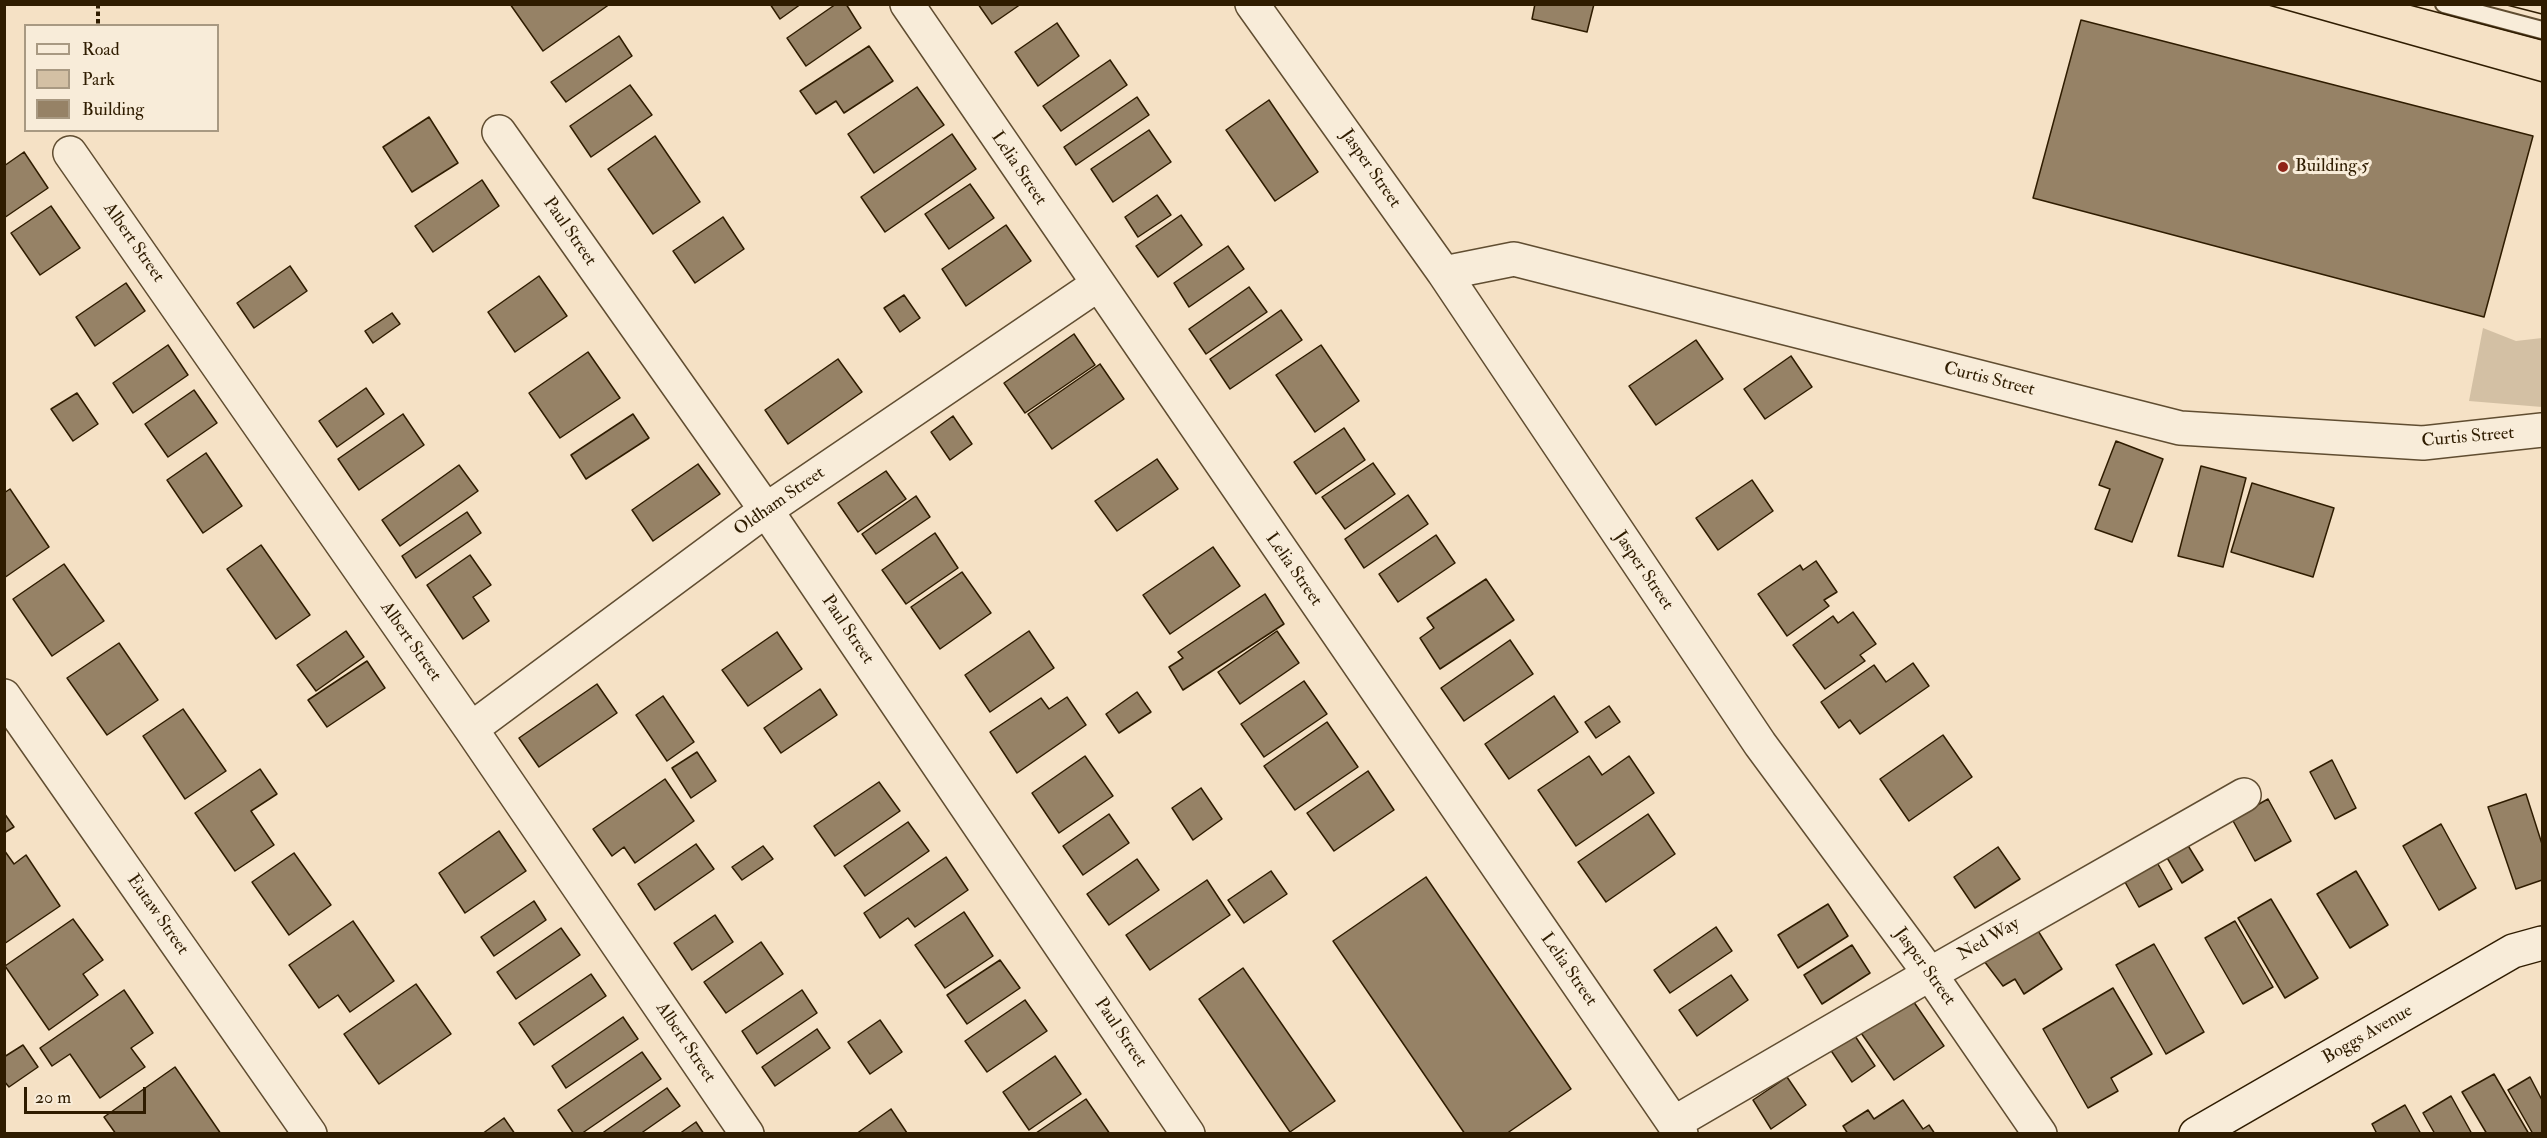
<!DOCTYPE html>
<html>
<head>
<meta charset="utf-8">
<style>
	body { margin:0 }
	#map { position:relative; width:2547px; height:1138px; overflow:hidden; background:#f5e1c5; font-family:"IM FELL Double Pica",serif }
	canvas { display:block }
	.frame { position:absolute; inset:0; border:6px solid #2f1c00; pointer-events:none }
	.legend { position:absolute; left:24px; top:24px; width:195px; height:108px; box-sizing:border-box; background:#f8ecd9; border:2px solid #a89982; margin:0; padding:8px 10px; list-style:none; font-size:18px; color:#2f1c00 }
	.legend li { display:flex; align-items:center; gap:12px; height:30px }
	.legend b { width:30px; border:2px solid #a89982 }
	.scale { position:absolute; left:24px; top:1087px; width:122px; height:27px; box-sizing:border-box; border:3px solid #2f1c00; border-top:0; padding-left:8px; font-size:18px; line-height:21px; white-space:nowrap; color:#2f1c00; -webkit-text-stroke:4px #f8ecd9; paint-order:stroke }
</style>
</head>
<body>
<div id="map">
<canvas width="2547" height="1138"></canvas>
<div class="frame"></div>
<ul class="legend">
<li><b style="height:8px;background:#f8ecd9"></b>Road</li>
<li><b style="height:16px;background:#d3c0a4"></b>Park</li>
<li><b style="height:16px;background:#968266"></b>Building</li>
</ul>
<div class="scale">20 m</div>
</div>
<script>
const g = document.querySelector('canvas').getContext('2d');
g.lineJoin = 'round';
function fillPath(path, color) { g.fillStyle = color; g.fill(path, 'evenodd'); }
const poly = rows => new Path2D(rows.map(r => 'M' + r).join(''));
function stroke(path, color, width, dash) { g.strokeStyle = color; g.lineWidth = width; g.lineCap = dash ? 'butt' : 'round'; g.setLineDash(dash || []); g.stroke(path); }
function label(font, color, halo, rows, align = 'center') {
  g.font = font + ' "IM FELL Double Pica",serif'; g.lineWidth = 6; g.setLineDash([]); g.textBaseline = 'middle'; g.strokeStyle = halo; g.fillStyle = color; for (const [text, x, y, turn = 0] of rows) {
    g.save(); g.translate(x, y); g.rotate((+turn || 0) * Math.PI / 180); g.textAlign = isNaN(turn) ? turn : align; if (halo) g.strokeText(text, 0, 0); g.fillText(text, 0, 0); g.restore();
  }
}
fillPath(poly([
	[2483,328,2516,341,2542,338,2542,407,2469,401]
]), '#d3c0a4');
const building = poly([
	[510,4,610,4,543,51,510,4],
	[770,4,801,4,780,19,770,4],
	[836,4,846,4,861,28,806,66,787,38,836,4],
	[978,4,1021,4,992,24,978,4],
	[1535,4,1594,4,1587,32,1532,19,1535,4],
	[2081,20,2533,136,2484,317,2033,198,2081,20],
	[1057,23,1079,56,1038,86,1015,52,1057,23],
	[619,36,632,56,566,102,551,82,619,36],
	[869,46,893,81,844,113,836,101,816,114,800,91,869,46],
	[1110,60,1127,85,1061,131,1043,106,1110,60],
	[630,85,652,115,591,157,570,126,630,85],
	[917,87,944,125,874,173,848,134,917,87],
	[1137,97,1149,115,1076,165,1064,147,1137,97],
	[1269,100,1318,172,1275,201,1226,130,1269,100],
	[429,117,458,163,412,192,383,147,429,117],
	[1149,130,1171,162,1113,202,1091,169,1149,130],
	[952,134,976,169,885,232,861,197,952,134],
	[655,136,700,202,653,234,608,169,655,136],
	[24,152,48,188,4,218,4,166,24,152],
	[482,180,499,206,433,252,415,226,482,180],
	[970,184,994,218,949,249,925,214,970,184],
	[1157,195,1171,215,1138,237,1125,217,1157,195],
	[51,206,80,248,40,275,11,233,51,206],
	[1181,215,1202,245,1158,277,1136,246,1181,215],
	[723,217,744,249,695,283,673,251,723,217],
	[1006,225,1031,261,966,306,942,269,1006,225],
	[1228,246,1244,269,1189,307,1174,283,1228,246],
	[290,266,307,291,254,328,237,303,290,266],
	[539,276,567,316,515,352,488,312,539,276],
	[126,283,145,311,95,346,76,317,126,283],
	[1249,287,1267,312,1206,354,1189,329,1249,287],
	[904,295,920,318,900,332,884,308,904,295],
	[1281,310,1302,340,1230,389,1210,359,1281,310],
	[392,313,400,324,373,343,365,331,392,313],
	[1074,334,1095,365,1025,413,1004,383,1074,334],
	[1696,340,1723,379,1656,425,1629,386,1696,340],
	[168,345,188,375,133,413,113,383,168,345],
	[1321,345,1359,401,1315,432,1276,375,1321,345],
	[588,352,620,398,560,438,529,393,588,352],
	[1791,356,1812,387,1765,419,1744,389,1791,356],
	[838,359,862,392,788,444,765,410,838,359],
	[1100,364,1124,399,1052,449,1028,414,1100,364],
	[366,388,384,414,337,447,319,421,366,388],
	[194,390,217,423,168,457,145,424,194,390],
	[77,393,98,424,73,441,51,409,77,393],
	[403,414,424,445,359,490,338,459,403,414],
	[633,414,649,438,586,479,571,455,633,414],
	[953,416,972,444,950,460,931,432,953,416],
	[1344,428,1365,460,1316,494,1294,462,1344,428],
	[2116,441,2163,459,2132,542,2095,529,2110,489,2099,485,2116,441],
	[206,453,242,506,203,533,167,480,206,453],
	[1157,459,1178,489,1117,531,1095,501,1157,459],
	[1373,463,1395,494,1345,529,1322,497,1373,463],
	[698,464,720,494,653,541,632,510,698,464],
	[459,465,478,491,400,546,382,520,459,465],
	[2201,466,2246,478,2223,567,2178,556,2201,466],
	[886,471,906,499,858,532,838,503,886,471],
	[1752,480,1773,511,1718,550,1696,518,1752,480],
	[2252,483,2334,508,2313,577,2231,552,2252,483],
	[10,489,49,547,4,578,4,493,10,489],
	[1408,495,1428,524,1364,568,1345,539,1408,495],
	[916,496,930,517,876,554,862,534,916,496],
	[467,512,481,533,416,578,402,556,467,512],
	[935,533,958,568,906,604,882,570,935,533],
	[1436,535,1455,563,1398,602,1379,574,1436,535],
	[261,545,310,615,276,639,227,569,261,545],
	[1213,547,1240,586,1170,634,1143,595,1213,547],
	[470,555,491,585,473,597,489,621,463,639,427,585,470,555],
	[1816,561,1837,592,1824,600,1829,606,1787,636,1758,594,1800,565,1803,570,1816,561],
	[64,564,104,621,52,656,13,599,64,564],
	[962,572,991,613,940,649,911,607,962,572],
	[1486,579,1514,620,1440,669,1420,638,1434,628,1427,618,1486,579],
	[1265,594,1284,624,1183,690,1169,667,1183,658,1178,652,1265,594],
	[1853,612,1876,644,1860,655,1865,661,1825,689,1793,645,1833,616,1838,623,1853,612],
	[346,631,364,657,316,691,297,665,346,631],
	[1029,631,1054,668,990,712,965,675,1029,631],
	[1277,631,1299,663,1240,704,1218,672,1277,631],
	[777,632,802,669,748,706,722,670,777,632],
	[1510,640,1533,674,1464,721,1441,688,1510,640],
	[119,643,158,700,107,735,67,678,119,643],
	[367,661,385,688,327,727,308,700,367,661],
	[1913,663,1929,686,1860,734,1850,720,1839,728,1821,702,1874,665,1886,682,1913,663],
	[1304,681,1327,714,1264,757,1241,724,1304,681],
	[597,684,617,713,539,767,519,738,597,684],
	[820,689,837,715,781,753,764,728,820,689],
	[1137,692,1151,712,1119,733,1106,714,1137,692],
	[663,696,694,742,667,761,636,715,663,696],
	[1554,696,1578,732,1509,779,1485,744,1554,696],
	[1067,697,1086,725,1017,773,990,732,1041,698,1049,709,1067,697],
	[1609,706,1620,722,1596,738,1585,722,1609,706],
	[183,709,226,771,185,799,143,736,183,709],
	[1327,722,1358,767,1295,810,1264,766,1327,722],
	[1943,735,1972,777,1909,821,1880,779,1943,735],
	[697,752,716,781,691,798,672,768,697,752],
	[1085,756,1113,796,1059,833,1032,793,1085,756],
	[1589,756,1602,775,1629,756,1654,793,1576,846,1538,790,1589,756],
	[2332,760,2356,808,2335,819,2310,772,2332,760],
	[260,769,277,794,251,811,274,845,235,871,195,813,260,769],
	[1368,771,1394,810,1334,851,1307,813,1368,771],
	[665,779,694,821,635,863,624,847,612,856,593,829,665,779],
	[879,782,900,811,835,856,814,826,879,782],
	[1201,788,1222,819,1193,840,1172,808,1201,788],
	[2526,794,2542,844,2542,880,2516,889,2488,807,2526,794],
	[2268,799,2291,841,2255,861,2232,819,2268,799],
	[4,813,14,827,4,833,4,813],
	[1109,814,1129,843,1083,875,1063,846,1109,814],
	[1648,814,1675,854,1606,902,1578,862,1648,814],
	[908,822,929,851,865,896,844,866,908,822],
	[2441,824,2476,888,2439,910,2403,846,2441,824],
	[499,831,526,871,465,913,439,873,499,831],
	[696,844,714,869,655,910,638,884,696,844],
	[2187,844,2203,870,2182,883,2166,856,2187,844],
	[763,846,773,859,742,880,732,867,763,846],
	[1998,847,2020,879,1975,908,1954,877,1998,847],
	[4,850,14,864,26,855,60,906,4,944,4,850],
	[294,853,331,905,289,935,252,882,294,853],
	[946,857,968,890,915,927,908,918,880,938,864,913,946,857],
	[2154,857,2172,889,2139,907,2121,875,2154,857],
	[1137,859,1159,890,1109,925,1087,894,1137,859],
	[1271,871,1287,894,1244,923,1228,900,1271,871],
	[2356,871,2388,925,2350,948,2317,894,2356,871],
	[1426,877,1571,1089,1506,1134,1465,1134,1333,941,1426,877],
	[1207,880,1230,915,1150,970,1126,935,1207,880],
	[2271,899,2318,978,2285,998,2238,918,2271,899],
	[534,901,546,920,494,956,481,937,534,901],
	[1828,904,1848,936,1798,968,1778,935,1828,904],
	[964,912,993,956,945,988,915,945,964,912],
	[715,915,733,942,692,970,674,943,715,915],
	[73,919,103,960,83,974,98,995,49,1030,5,966,73,919],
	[353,921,394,981,350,1012,338,995,319,1008,289,965,353,921],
	[2235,921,2273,987,2243,1004,2205,938,2235,921],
	[2035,926,2062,969,2024,994,2015,979,2003,986,1981,957,2035,926],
	[1716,927,1732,951,1670,993,1654,970,1716,927],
	[561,928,580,955,516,999,497,972,561,928],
	[761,942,783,974,726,1013,704,982,761,942],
	[2154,944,2204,1032,2166,1054,2116,965,2154,944],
	[1852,945,1870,973,1822,1004,1804,975,1852,945],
	[1000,960,1020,988,967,1024,947,995,1000,960],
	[1243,968,1335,1101,1290,1132,1199,999,1243,968],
	[591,974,606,996,534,1045,519,1023,591,974],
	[1731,975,1748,1000,1697,1036,1679,1010,1731,975],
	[416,984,451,1034,379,1084,344,1034,416,984],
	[2113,988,2152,1054,2111,1078,2118,1091,2088,1108,2043,1029,2113,988],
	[124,990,153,1033,131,1048,145,1067,100,1098,70,1054,52,1066,40,1048,124,990],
	[802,990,817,1013,757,1054,742,1031,802,990],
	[1909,995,1944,1046,1894,1080,1859,1030,1909,995],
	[1025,1000,1047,1031,987,1072,965,1041,1025,1000],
	[623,1017,638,1039,566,1088,552,1066,623,1017],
	[880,1020,902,1052,870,1074,848,1042,880,1020],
	[817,1029,830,1048,775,1086,762,1067,817,1029],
	[1853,1033,1875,1066,1852,1082,1830,1049,1853,1033],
	[23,1045,38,1067,9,1087,4,1081,4,1057,23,1045],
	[642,1052,661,1079,581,1134,574,1134,558,1110,642,1052],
	[1055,1056,1081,1094,1029,1130,1003,1092,1055,1056],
	[175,1067,221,1134,116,1134,104,1117,175,1067],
	[2494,1074,2529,1134,2487,1134,2462,1092,2494,1074],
	[1787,1077,1806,1105,1771,1129,1753,1100,1787,1077],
	[2530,1077,2542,1100,2542,1134,2533,1134,2508,1090,2530,1077],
	[667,1088,680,1106,640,1134,601,1134,667,1088],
	[2451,1096,2472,1134,2435,1134,2423,1113,2451,1096],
	[1086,1099,1110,1134,1036,1133,1086,1099],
	[1903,1100,1923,1129,1929,1125,1935,1134,1848,1134,1843,1126,1868,1110,1874,1119,1903,1100],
	[2405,1105,2421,1134,2377,1134,2372,1124,2405,1105],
	[891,1109,907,1133,856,1134,891,1109],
	[504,1118,515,1134,482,1134,504,1118],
	[696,1122,704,1134,679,1134,696,1122]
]);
fillPath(building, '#968266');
stroke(building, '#2f1c00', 1.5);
const lane = poly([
	[2444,4,2542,30]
]);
const street = poly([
	[907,4,1681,1134],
	[1252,4,1444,273,1760,744,1930,974,2040,1134],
	[499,132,766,510,1188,1134],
	[70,153,471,729,747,1134],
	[1444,273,1514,259,2180,428,2423,443,2542,430],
	[4,696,310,1134],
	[471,729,766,510,1097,285],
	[1674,1123,1930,974,2244,795]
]);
const secondary = poly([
	[2196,1134,2513,951,2542,943]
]);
stroke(lane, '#604d31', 20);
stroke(street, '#604d31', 36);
stroke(secondary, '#2f1c00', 36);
stroke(poly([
	[98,4,98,26]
]), '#2f1c00', 4, [4.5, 3]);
stroke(lane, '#f8ecd9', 16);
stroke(street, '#f8ecd9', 33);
stroke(secondary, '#f8ecd9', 33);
stroke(poly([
	[2265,4,2542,82],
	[2406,4,2542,40],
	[2503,4,2542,14]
]), '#2f1c00', 1.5);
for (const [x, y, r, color] of [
	[2283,167,6,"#8f2418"]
]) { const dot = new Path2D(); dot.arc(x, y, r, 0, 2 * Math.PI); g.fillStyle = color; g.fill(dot); stroke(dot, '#f8ecd9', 2); }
label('18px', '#2f1c00', '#f8ecd9', [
	["Building 5",2295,167]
], 'left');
label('18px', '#2f1c00', '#f8ecd9', [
	["Lelia Street",1018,169,56],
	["Jasper Street",1370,169,55],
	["Paul Street",569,232,55],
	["Albert Street",133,243,55],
	["Curtis Street",1989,380,14],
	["Curtis Street",2468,438,-5],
	["Oldham Street",780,502,-35],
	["Lelia Street",1293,570,55],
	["Jasper Street",1643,571,56],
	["Paul Street",847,630,56],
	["Albert Street",410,642,55],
	["Eutaw Street",157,915,55],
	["Ned Way",1989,940,-30],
	["Jasper Street",1924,967,54],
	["Lelia Street",1568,970,55],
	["Paul Street",1120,1033,56],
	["Boggs Avenue",2368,1035,-30],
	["Albert Street",685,1043,56]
]);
</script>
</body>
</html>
